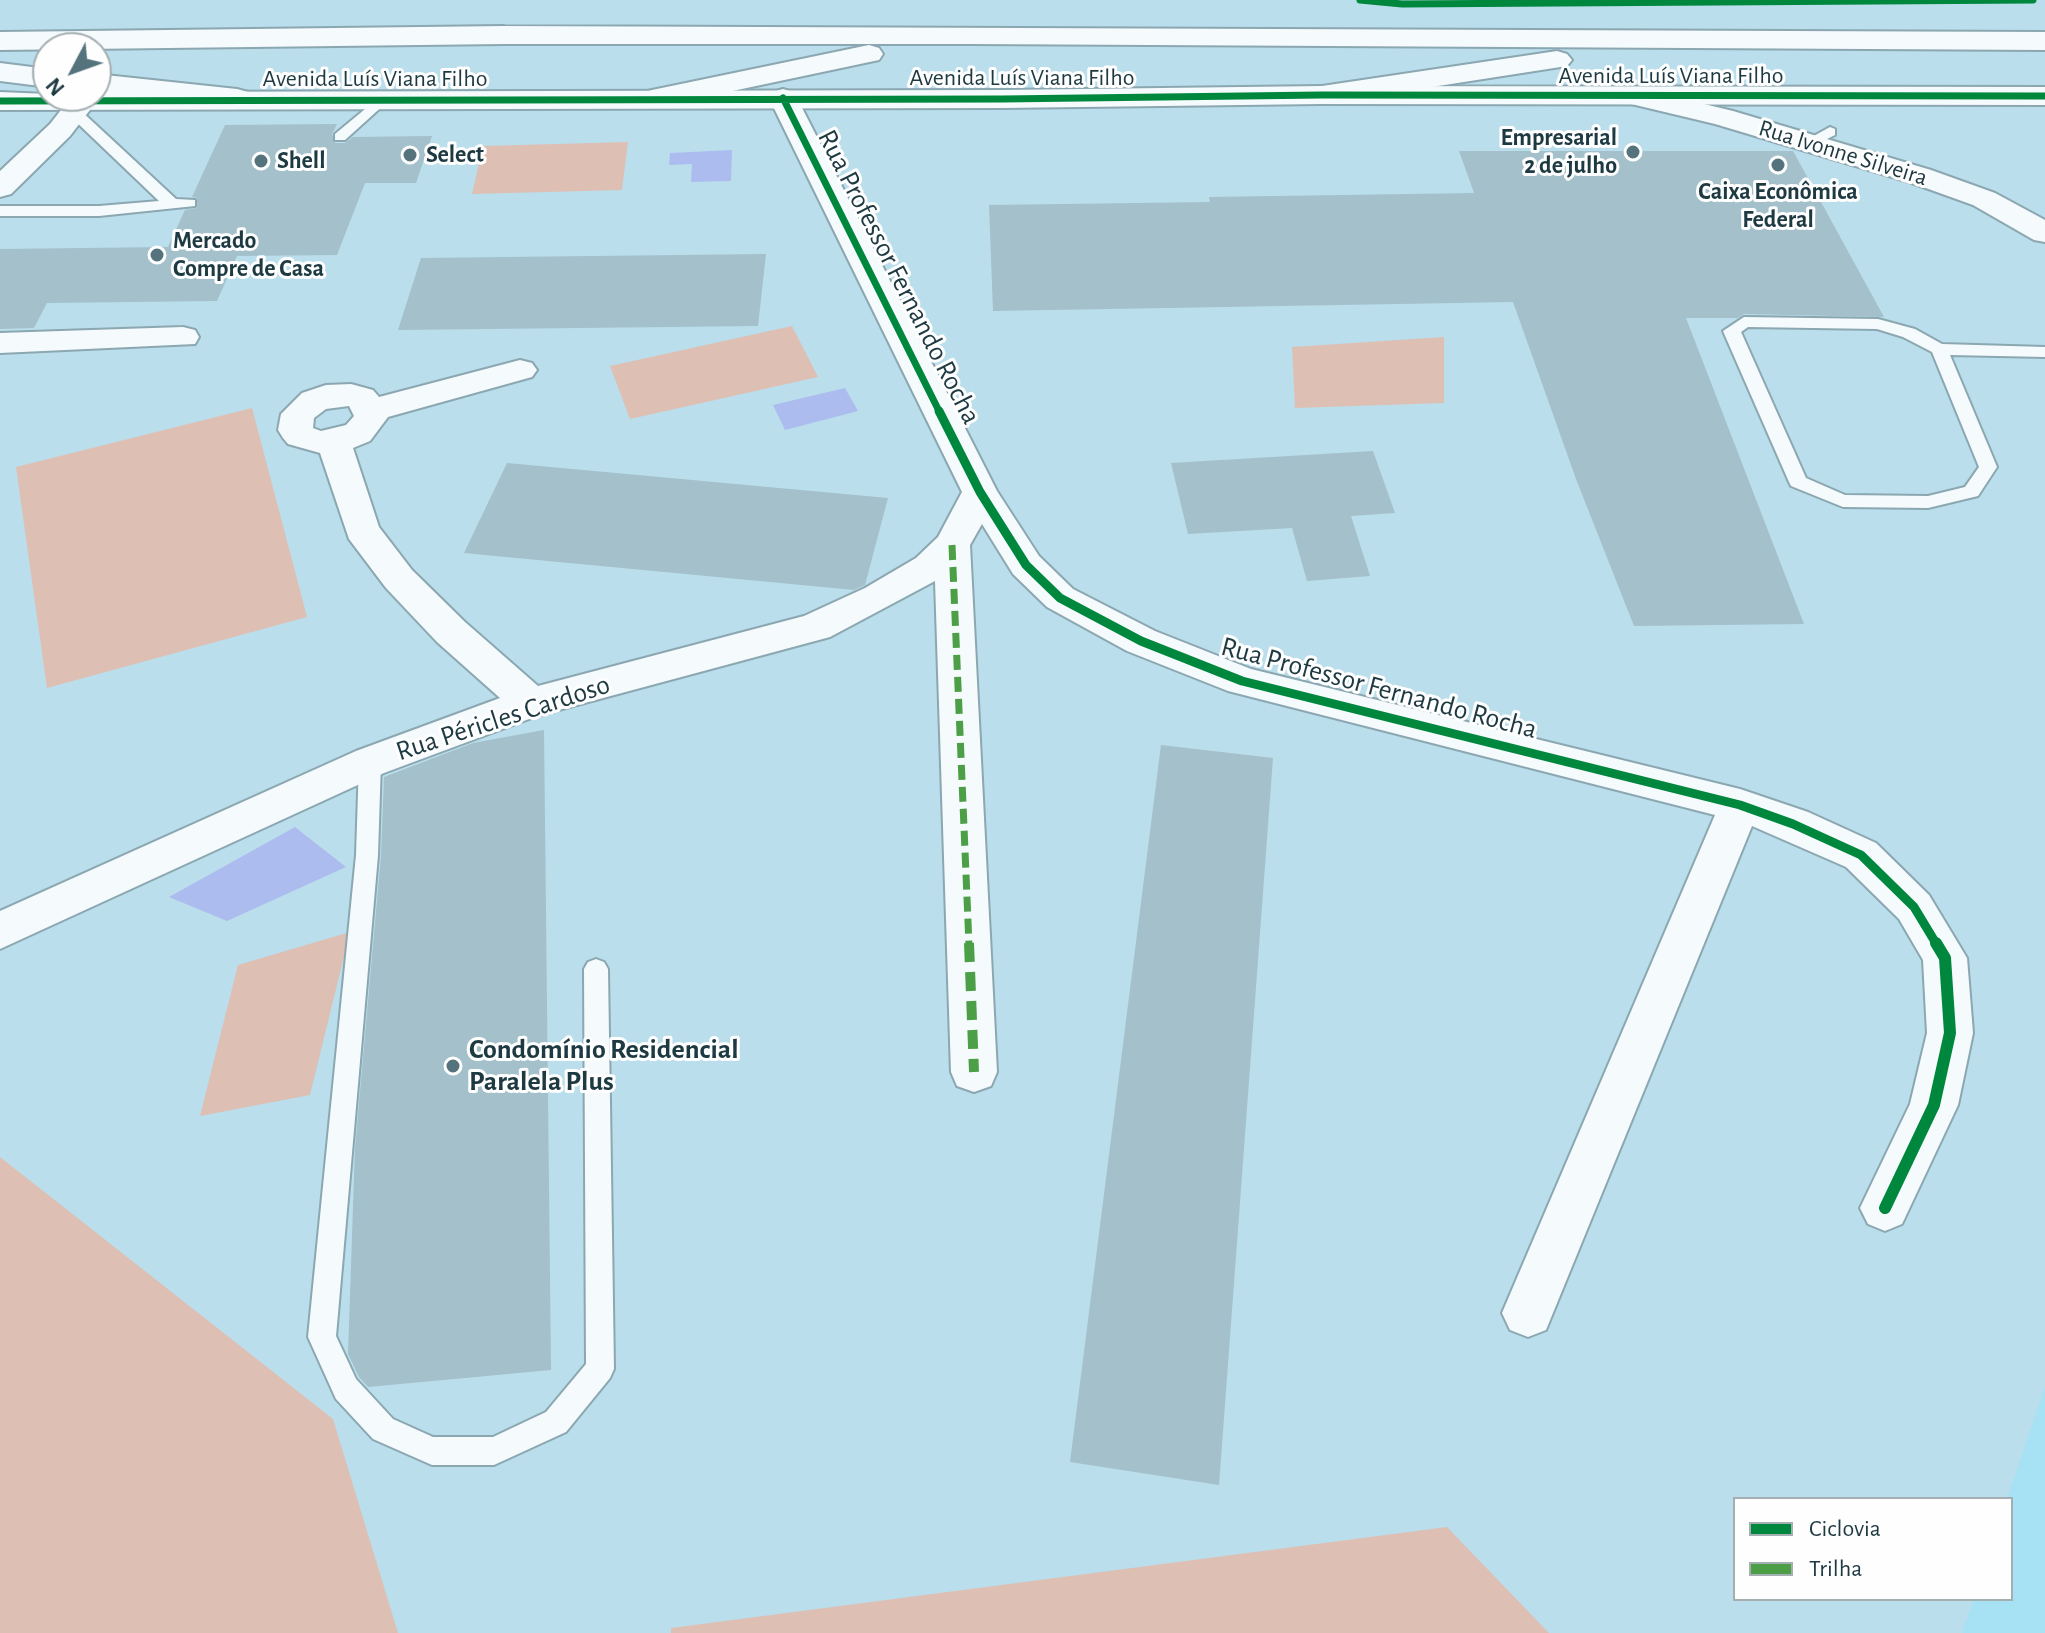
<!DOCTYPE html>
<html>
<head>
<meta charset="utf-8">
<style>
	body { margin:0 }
	#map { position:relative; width:2045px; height:1633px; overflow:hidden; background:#badeeb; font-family:"Alegreya Sans",sans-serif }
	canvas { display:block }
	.legend { position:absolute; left:1733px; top:1497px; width:280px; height:104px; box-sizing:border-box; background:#fefefe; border:2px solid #a4afb2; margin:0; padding:10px 14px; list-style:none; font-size:24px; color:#1d3941 }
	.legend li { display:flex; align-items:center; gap:16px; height:40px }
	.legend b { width:40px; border:2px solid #a4afb2 }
	.north { position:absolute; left:32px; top:32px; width:80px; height:80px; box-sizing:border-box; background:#fefefe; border:2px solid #a4afb2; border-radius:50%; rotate:229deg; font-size:22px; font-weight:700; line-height:32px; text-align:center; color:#1d3941 }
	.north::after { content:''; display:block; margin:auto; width:28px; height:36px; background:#54737c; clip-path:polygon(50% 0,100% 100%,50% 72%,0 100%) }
</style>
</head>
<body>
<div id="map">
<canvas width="2045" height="1633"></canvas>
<ul class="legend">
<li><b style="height:10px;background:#00873e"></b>Ciclovia</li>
<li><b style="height:10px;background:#4c9f46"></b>Trilha</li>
</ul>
<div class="north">N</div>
</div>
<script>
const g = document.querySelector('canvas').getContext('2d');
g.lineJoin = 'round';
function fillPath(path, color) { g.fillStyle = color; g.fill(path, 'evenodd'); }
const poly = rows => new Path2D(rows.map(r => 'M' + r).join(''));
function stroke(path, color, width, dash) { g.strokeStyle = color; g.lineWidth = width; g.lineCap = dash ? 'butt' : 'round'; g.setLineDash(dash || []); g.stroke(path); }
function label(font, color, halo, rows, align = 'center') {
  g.font = font + ' "Alegreya Sans",sans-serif'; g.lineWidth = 6; g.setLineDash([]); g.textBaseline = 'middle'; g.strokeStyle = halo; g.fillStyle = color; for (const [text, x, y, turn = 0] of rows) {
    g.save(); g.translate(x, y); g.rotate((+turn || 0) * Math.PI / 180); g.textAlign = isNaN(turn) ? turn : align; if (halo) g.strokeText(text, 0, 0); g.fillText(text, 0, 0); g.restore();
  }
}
fillPath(poly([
	[2045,1387,2045,1633,1962,1633,1974,1599,2011,1599,2011,1499,2007,1499]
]), '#a7e1f4');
fillPath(poly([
	[628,142,622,190,472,194,483,146],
	[792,326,818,377,630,419,610,366],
	[1444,337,1444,403,1295,408,1292,347],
	[252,408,307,617,47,688,16,467],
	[350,932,310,1095,200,1116,238,965],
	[0,1157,333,1419,398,1633,0,1633],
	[1447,1527,1549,1633,671,1633,671,1628]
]), '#debfb4');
fillPath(poly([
	[732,150,731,181,691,182,692,164,669,165,670,153],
	[845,388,858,411,785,430,773,405],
	[295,827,346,867,227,921,169,897]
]), '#adbcee');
fillPath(poly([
	[337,124,332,134,335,143,345,143,353,137,432,136,416,183,365,183,337,255,237,256,217,301,47,303,34,328,0,329,0,249,168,247,185,210,197,208,197,198,192,197,225,125],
	[1459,151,1793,151,1884,317,1744,314,1738,318,1686,318,1804,624,1634,626,1576,479,1513,302,993,311,989,205,1210,202,1209,197,1474,193],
	[766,254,758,326,398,330,421,258],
	[1373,451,1395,513,1351,516,1370,576,1307,581,1292,528,1188,534,1171,463],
	[507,463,888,498,865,585,854,590,464,553],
	[544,730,551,1370,368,1387,359,1377,348,1354,355,1148,381,855,384,777,473,743],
	[1161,745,1273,758,1219,1485,1070,1462]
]), '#a3c0cb');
const service = poly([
	[382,95,389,99,387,102,345,140,335,140,335,134,382,95],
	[75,108,80,110,176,199,195,200,195,206,99,216,0,216,0,206,99,206,159,201,70,116,70,110,75,108],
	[1830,127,1835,129,1835,135,1809,148,1801,143,1830,127],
	[1744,317,1878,319,1915,329,1942,344,2045,347,2045,357,1950,355,1997,467,1978,496,1928,508,1843,507,1791,486,1789,482,1723,331,1744,317],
	[1748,327,1877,329,1903,337,1932,352,1979,467,1965,487,1928,496,1845,495,1806,478,1741,332,1748,327],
	[370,754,378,756,381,762,378,855,336,1336,356,1379,393,1419,433,1437,493,1437,546,1412,586,1364,584,969,588,962,596,959,604,962,608,969,614,1369,610,1378,566,1432,494,1465,432,1465,373,1439,336,1399,308,1337,356,855,359,762,362,756,370,754]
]);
const minor = poly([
	[1633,87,1733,111,1931,170,1995,193,2045,220,2045,242,2034,240,1973,205,1909,182,1715,124,1623,102,1619,96,1623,90,1633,87],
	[783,89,793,92,797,98,997,491,1039,556,1073,589,1155,631,1251,669,1740,789,1808,812,1876,843,1929,895,1967,958,1973,1033,1958,1105,1902,1224,1885,1231,1868,1224,1860,1208,1910,1104,1927,1033,1923,960,1899,919,1846,867,1752,826,1546,1330,1528,1337,1510,1330,1502,1313,1715,815,1228,691,1127,651,1047,607,1013,574,982,524,970,545,997,1072,991,1086,974,1092,957,1086,951,1072,935,581,830,637,540,715,384,773,0,949,0,911,356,751,500,698,437,642,386,588,349,539,320,453,288,444,283,438,278,430,281,414,302,393,326,385,351,384,373,390,379,397,520,360,532,363,537,370,532,377,388,417,370,441,353,448,379,527,412,570,465,622,538,686,804,616,865,588,916,558,938,537,962,492,769,98,773,92,783,89],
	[349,406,354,416,346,425,321,431,313,428,314,418,326,409,349,406],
	[72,96,92,96,96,102,70,136,11,194,0,197,0,171,50,124,72,96],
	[183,327,195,330,199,337,195,344,0,353,0,333,183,327]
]);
const secondary = poly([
	[1322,86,2045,87,2045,105,1322,104,1002,108,0,110,0,92,96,96,96,92,1002,90,1322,86]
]);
const trunk = poly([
	[504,26,2045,32,2045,50,971,44,504,44,0,50,0,32,504,26],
	[869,45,879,48,883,54,879,60,652,108,641,105,637,99,641,93,652,90,869,45],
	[1557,51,1567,54,1572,60,1567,66,1322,104,1311,101,1307,95,1311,89,1322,86,1557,51],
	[0,63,48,69,48,87,0,81,0,63],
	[96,74,237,89,248,92,252,98,248,104,237,107,96,92,96,74]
]);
stroke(service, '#8ba7b1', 4);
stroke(minor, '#8ba7b1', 4);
stroke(secondary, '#8ba7b1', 4);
stroke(trunk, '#8ba7b1', 4);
fillPath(service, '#f5fafc');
fillPath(minor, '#f5fafc');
fillPath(secondary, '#f5fafc');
fillPath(trunk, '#f5fafc');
stroke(poly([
	[952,545,969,945]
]), '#4c9f46', 7, [15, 7]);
stroke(poly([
	[969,943,974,1072]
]), '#4c9f46', 10, [19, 10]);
stroke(poly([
	[1360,0,1402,4,2033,0],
	[783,98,940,413],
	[0,101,1002,99,1322,95,2045,96]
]), '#00873e', 7);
stroke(poly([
	[939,411,980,492,1026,565,1060,598,1141,641,1242,681,1740,805,1793,824,1861,855,1914,907,1937,945]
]), '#00873e', 9);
stroke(poly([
	[1885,1208,1934,1105,1950,1033,1945,958,1936,943]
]), '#00873e', 12);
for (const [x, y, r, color] of [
	[1633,152,8,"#54737c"],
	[410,155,8,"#54737c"],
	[261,161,8,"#54737c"],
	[1778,165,8,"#54737c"],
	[157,255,8,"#54737c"],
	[453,1066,8,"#54737c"]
]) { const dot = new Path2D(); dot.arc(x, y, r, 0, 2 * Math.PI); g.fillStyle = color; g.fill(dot); stroke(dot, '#fefefe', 3); }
label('24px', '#1d3941', '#fefefe', [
	["Avenida Luís Viana Filho",1671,76],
	["Avenida Luís Viana Filho",1022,78],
	["Avenida Luís Viana Filho",375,79],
	["Rua Ivonne Silveira",1843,153,17]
]);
label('bold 24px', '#1d3941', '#fefefe', [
	["Empresarial",1617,138,"right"],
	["2 de julho",1617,166,"right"],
	["Select",426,155],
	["Shell",277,161],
	["Caixa Econômica",1778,192,"center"],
	["Federal",1778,220,"center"],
	["Mercado",173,241],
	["Compre de Casa",173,269]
], 'left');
label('28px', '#1d3941', '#fefefe', [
	["Rua Professor Fernando Rocha",899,277,63],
	["Rua Professor Fernando Rocha",1379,688,15],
	["Rua Péricles Cardoso",503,718,-18]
]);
label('bold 28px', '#1d3941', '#fefefe', [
	["Condomínio Residencial",469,1050],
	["Paralela Plus",469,1082]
], 'left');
</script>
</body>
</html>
